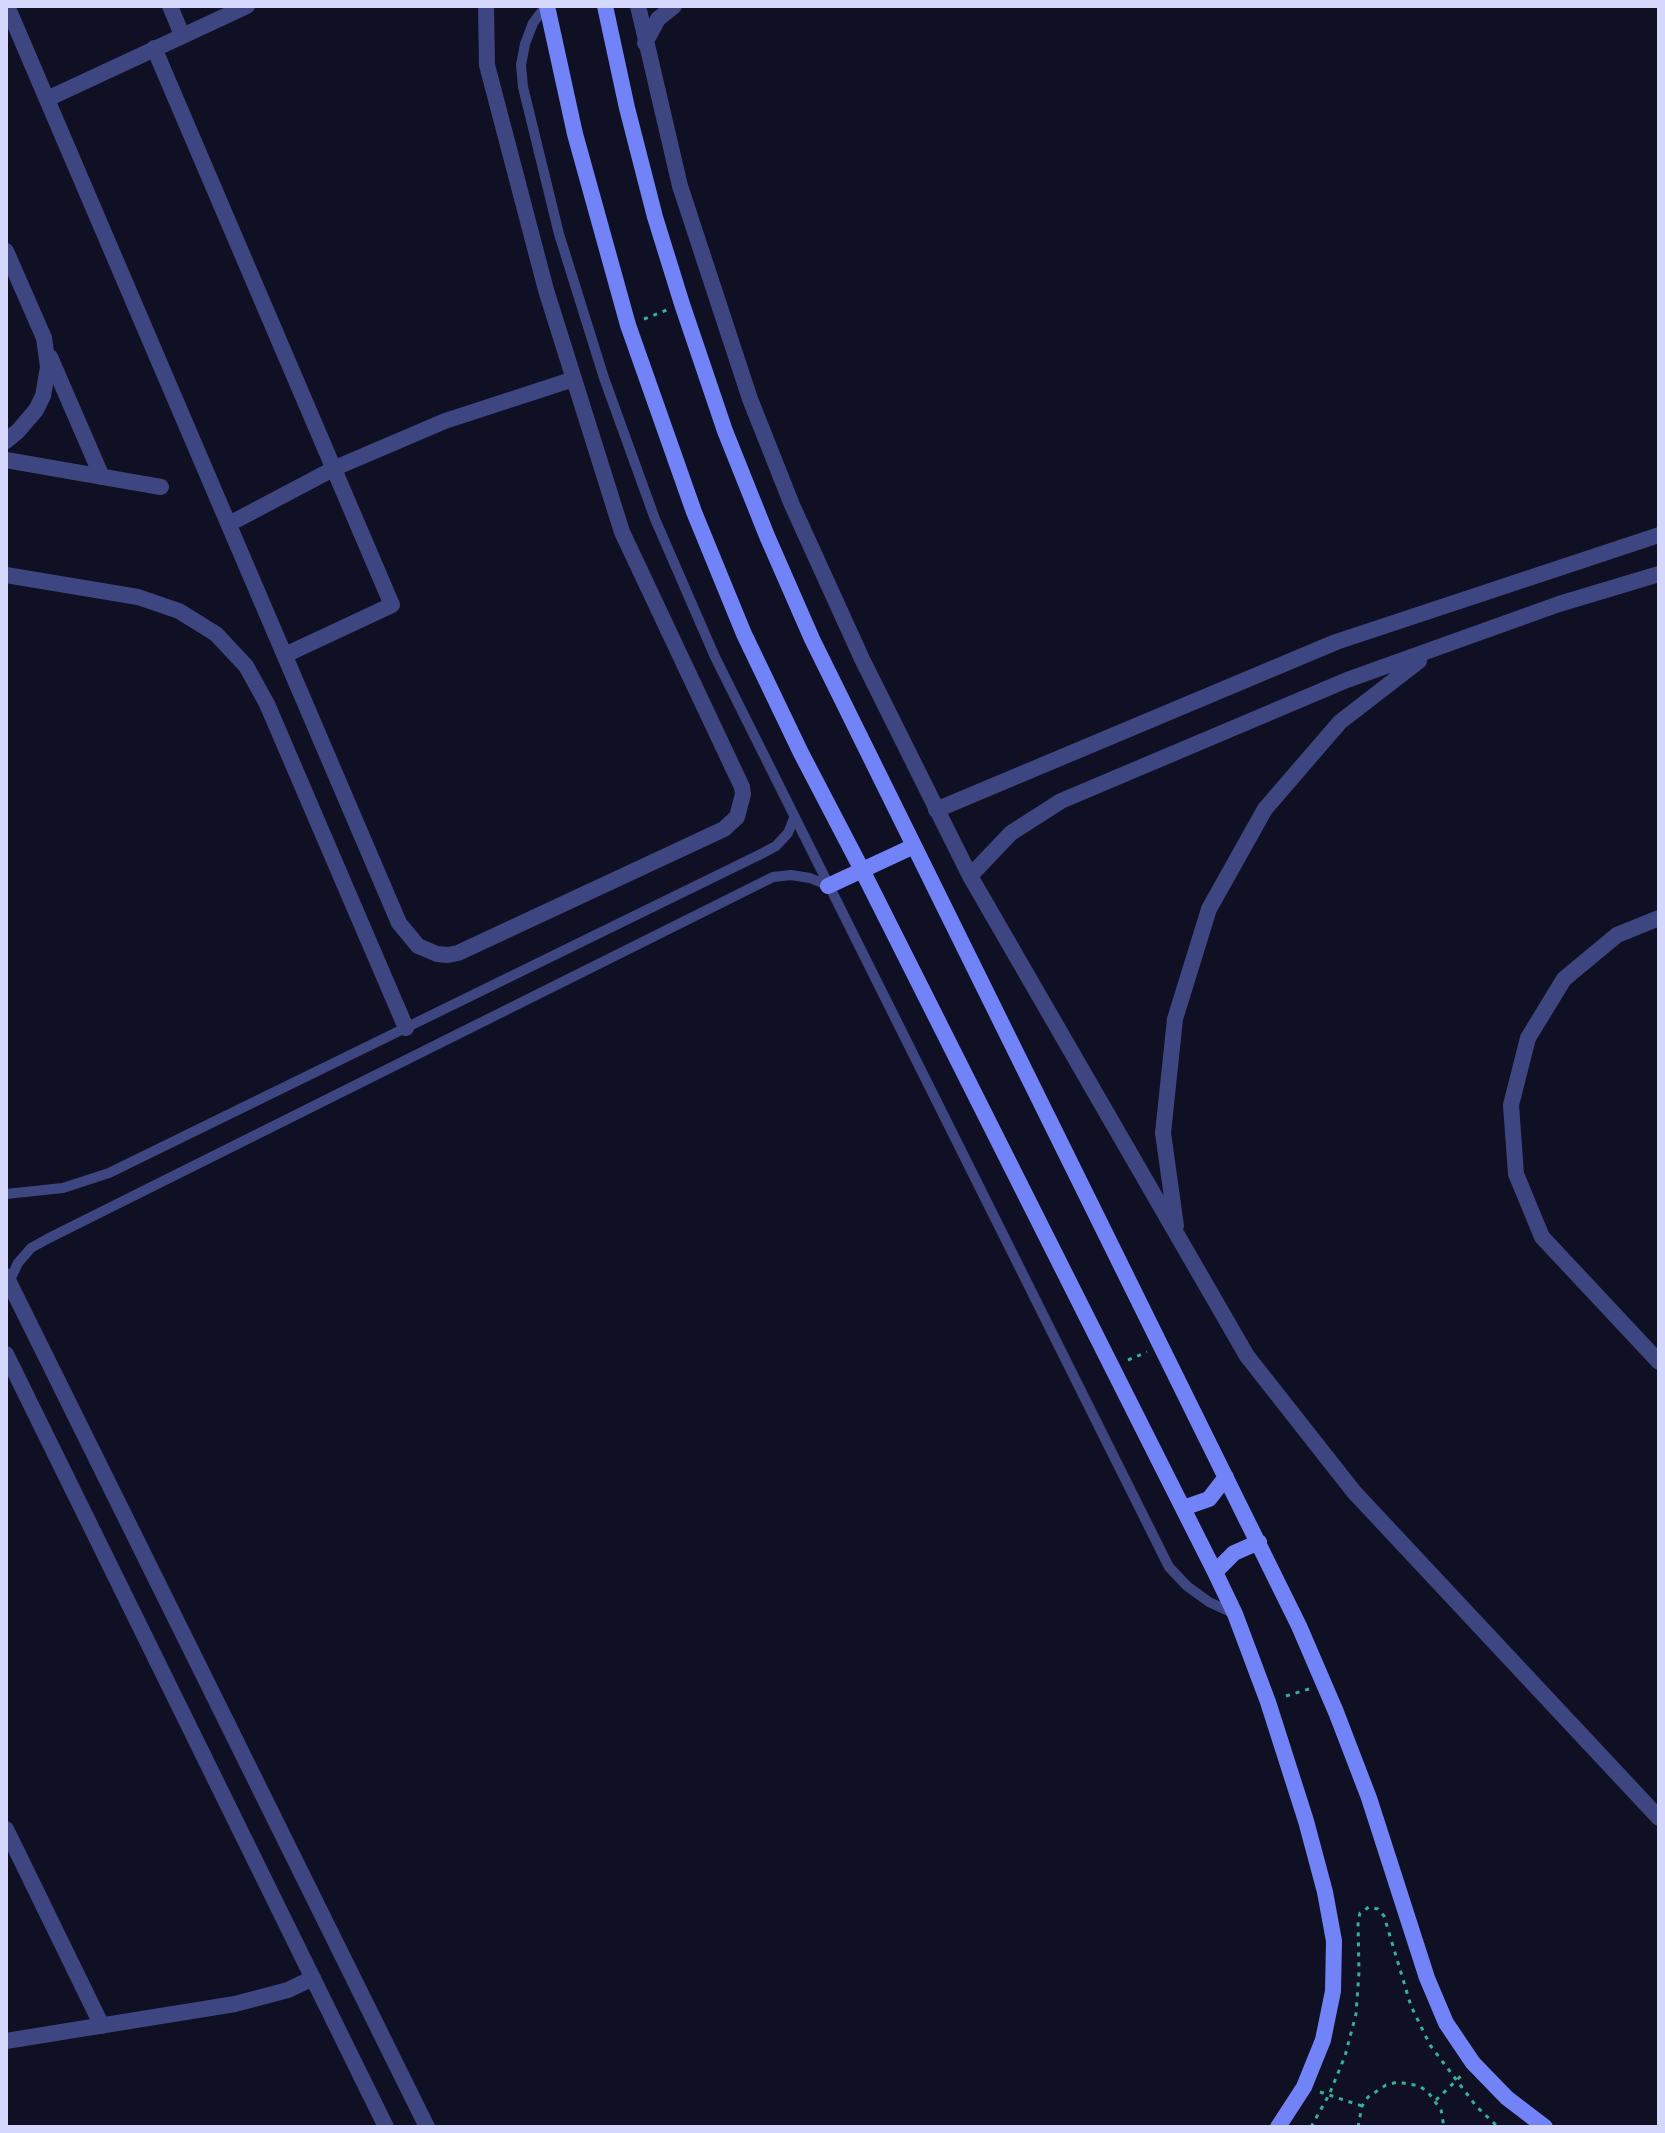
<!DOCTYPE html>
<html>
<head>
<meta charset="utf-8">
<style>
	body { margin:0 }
	#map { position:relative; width:1665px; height:2133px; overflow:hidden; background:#101024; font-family:Helvetica,sans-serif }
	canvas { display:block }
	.frame { position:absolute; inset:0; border:8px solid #d6d7fd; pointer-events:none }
</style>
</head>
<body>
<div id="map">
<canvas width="1665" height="2133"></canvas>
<div class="frame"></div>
</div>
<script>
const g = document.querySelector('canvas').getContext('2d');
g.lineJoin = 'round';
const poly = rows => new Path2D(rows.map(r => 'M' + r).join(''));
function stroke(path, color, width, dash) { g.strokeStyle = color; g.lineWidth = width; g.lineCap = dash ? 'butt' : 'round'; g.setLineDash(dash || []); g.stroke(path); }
stroke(poly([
	[644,319,667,310],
	[1128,1360,1147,1352],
	[1286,1696,1309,1689],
	[1320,2092,1362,2106],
	[1436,2100,1462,2075],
	[1311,2127,1329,2095,1345,2056,1356,2014,1359,1972,1358,1922,1360,1913,1369,1907,1378,1909,1384,1916,1411,2006,1430,2045,1476,2106,1498,2127],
	[1358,2127,1362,2106,1368,2097,1386,2085,1398,2082,1419,2086,1428,2092,1441,2110,1444,2127]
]), '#36b196', 3, [4, 6]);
stroke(poly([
	[546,6,533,23,525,44,521,65,523,87,559,234,604,378,655,519,715,657,1169,1567,1187,1586,1209,1602,1235,1614],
	[6,1194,63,1188,109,1173,761,854,776,846,788,833,794,818],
	[9,1282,18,1263,31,1248,49,1238,773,877,791,875,810,878,827,885]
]), '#3e4681', 10);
stroke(poly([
	[7,6,399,923,418,946,437,954,448,955,458,953,724,829,737,817,743,794,742,787,622,532,546,290,487,65,486,6],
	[170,6,182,35],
	[638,6,680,186,750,399,792,505,862,659,970,876,1247,1356,1354,1492,1659,1818],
	[645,43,658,19,674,6],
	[154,48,392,605,285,655],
	[47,99,247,6],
	[6,251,44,338,48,367,43,396,36,410,18,431,6,441],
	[50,357,102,477],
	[6,460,161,487],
	[229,524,335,468,445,421,574,379],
	[6,575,138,597,179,611,216,634,246,666,267,704,406,1028],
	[936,810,1336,642,1659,535],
	[970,876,1011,833,1061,801,1347,680,1559,604,1659,574],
	[1659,918,1617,935,1564,979,1528,1038,1511,1105,1516,1174,1542,1237,1659,1362],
	[1176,1226,1163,1133,1175,1019,1209,909,1265,809,1340,722,1419,661],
	[6,1276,427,2127],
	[6,1354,386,2127],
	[6,1829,102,2026],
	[6,2041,235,2004,288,1990,313,1978]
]), '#3e4681', 16);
stroke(poly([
	[547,6,575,134,628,325,694,512,744,634,801,753,862,870,1215,1572,1235,1614,1268,1702,1306,1821,1325,1892,1334,1941,1333,1991,1323,2040,1304,2087,1278,2127],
	[605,6,627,108,655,217,682,304,725,431,767,536,812,639,1299,1626,1336,1712,1369,1798,1427,1978,1446,2023,1473,2063,1507,2098,1545,2127],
	[828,886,914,846],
	[1183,1508,1209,1499,1226,1477],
	[1215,1572,1234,1553,1259,1542]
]), '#7283f7', 16);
</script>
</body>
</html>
